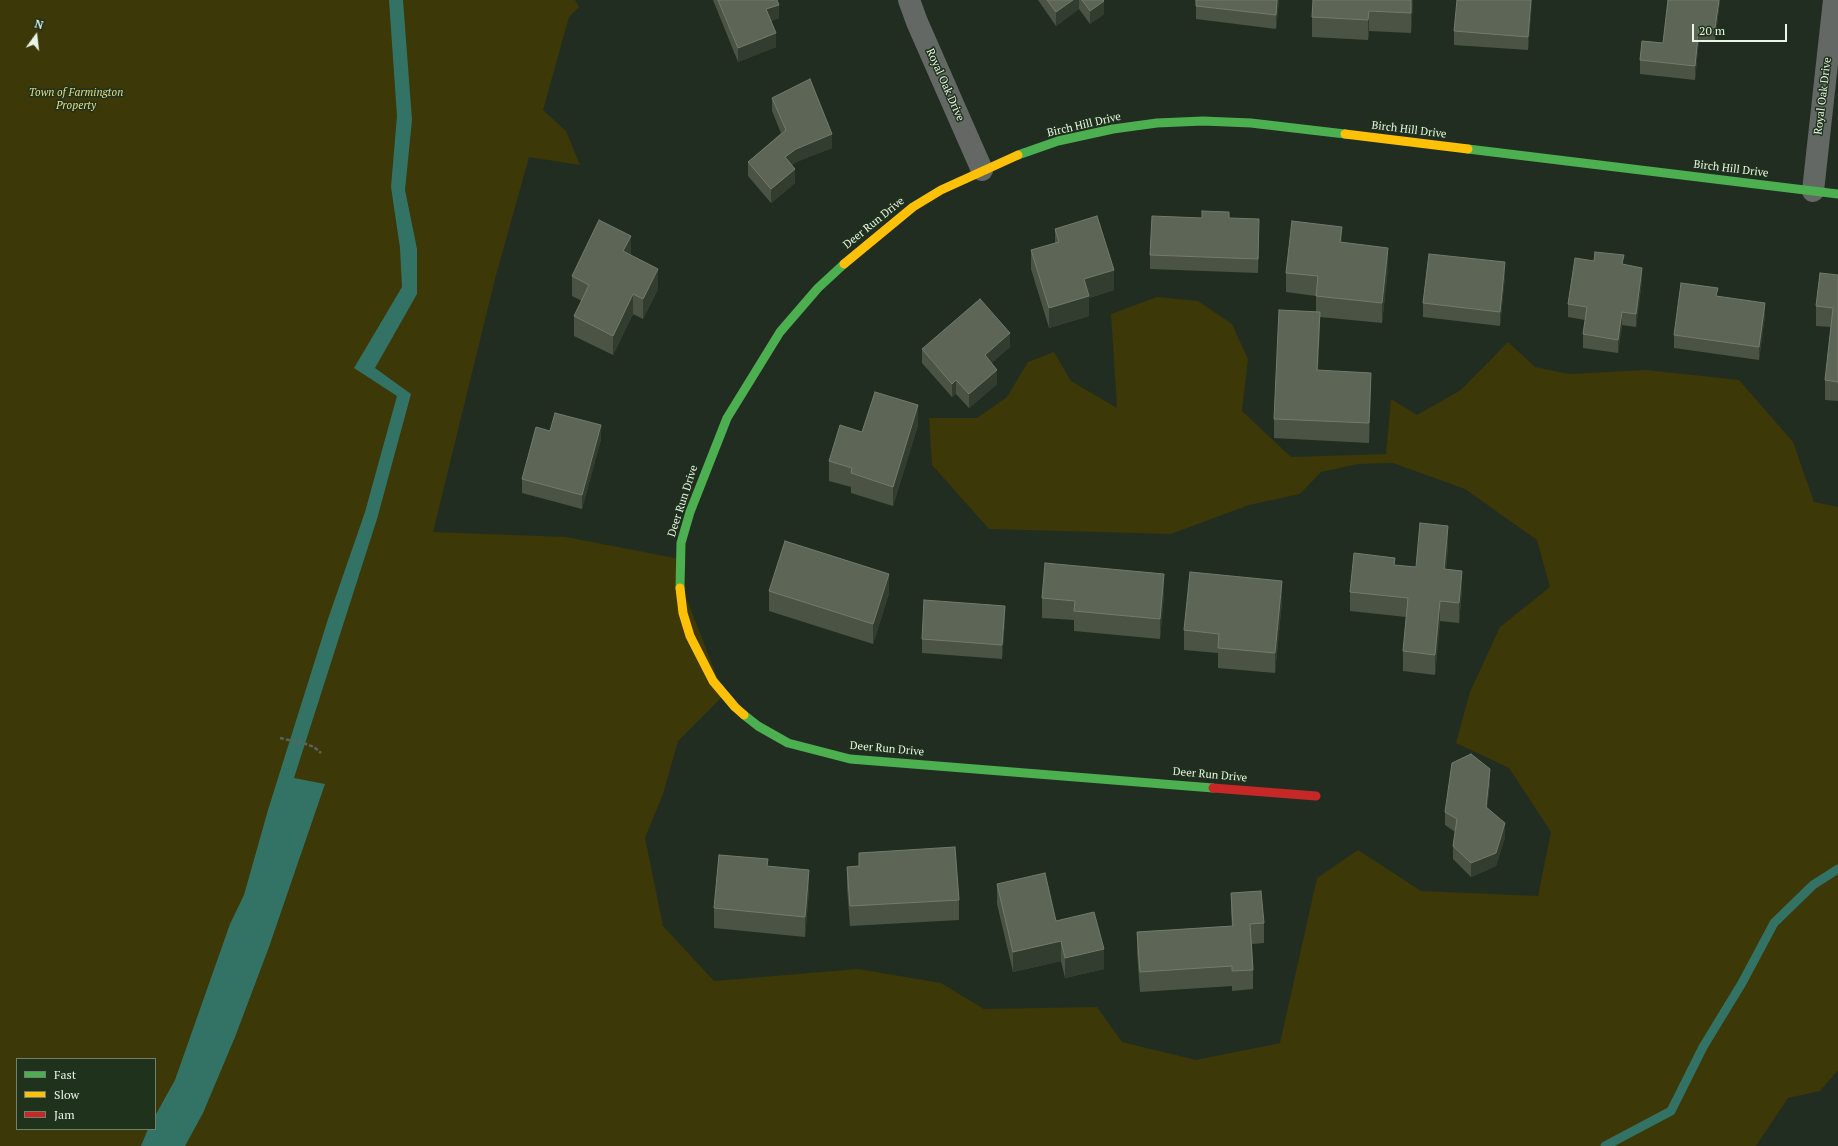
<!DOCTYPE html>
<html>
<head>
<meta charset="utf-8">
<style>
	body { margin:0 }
	#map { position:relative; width:1838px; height:1146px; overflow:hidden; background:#222d21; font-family:"PT Serif",serif }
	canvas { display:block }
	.legend { position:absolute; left:16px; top:1058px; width:140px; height:72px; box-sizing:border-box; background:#1f321c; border:1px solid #70806d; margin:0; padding:5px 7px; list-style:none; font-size:12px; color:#e9f5e6 }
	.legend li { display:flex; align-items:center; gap:8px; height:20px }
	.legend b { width:20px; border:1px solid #70806d }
	.north { position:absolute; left:16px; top:16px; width:40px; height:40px; -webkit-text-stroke:3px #1f321c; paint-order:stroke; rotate:15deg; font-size:11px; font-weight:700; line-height:16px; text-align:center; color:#e9f5e6 }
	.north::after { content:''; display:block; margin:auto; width:14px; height:18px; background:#e9f5e6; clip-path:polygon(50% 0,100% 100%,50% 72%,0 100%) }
	.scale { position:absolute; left:1692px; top:24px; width:95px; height:18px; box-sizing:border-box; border:2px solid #e9f5e6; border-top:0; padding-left:5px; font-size:12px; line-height:14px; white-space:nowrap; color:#e9f5e6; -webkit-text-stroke:3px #1f321c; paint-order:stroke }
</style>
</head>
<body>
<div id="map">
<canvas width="1838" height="1146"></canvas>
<ul class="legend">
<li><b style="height:5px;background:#4caf50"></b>Fast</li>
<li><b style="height:5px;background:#ffc107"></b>Slow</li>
<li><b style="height:5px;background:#c62828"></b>Jam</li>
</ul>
<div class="north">N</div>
<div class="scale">20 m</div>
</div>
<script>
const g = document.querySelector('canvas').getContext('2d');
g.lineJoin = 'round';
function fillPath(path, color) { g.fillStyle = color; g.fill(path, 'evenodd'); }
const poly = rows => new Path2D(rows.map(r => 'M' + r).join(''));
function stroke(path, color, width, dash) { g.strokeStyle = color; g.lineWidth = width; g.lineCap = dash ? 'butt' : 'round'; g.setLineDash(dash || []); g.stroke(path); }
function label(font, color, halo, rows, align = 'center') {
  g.font = font + ' "PT Serif",serif'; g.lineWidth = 3; g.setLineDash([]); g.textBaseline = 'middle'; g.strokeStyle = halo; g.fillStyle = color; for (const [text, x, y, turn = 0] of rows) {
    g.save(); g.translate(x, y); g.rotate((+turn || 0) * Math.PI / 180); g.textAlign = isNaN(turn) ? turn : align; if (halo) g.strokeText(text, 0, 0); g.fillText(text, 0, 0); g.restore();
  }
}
fillPath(poly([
	[0,0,575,0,579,7,569,17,543,110,566,131,580,165,529,157,495,279,433,532,566,537,680,559,679,579,724,695,678,741,663,794,645,838,663,926,714,981,858,969,941,983,984,1009,1097,1007,1122,1042,1196,1060,1280,1043,1317,878,1358,850,1421,891,1538,896,1551,832,1509,768,1456,743,1470,692,1500,627,1550,587,1537,540,1465,489,1393,463,1358,464,1321,472,1300,494,1249,505,1171,534,989,529,932,465,929,418,977,418,1007,397,1028,362,1054,352,1071,381,1117,408,1111,314,1157,297,1198,301,1232,324,1248,359,1242,411,1291,457,1386,454,1391,399,1417,415,1461,390,1508,342,1535,367,1569,374,1646,370,1739,380,1793,442,1814,502,1838,507,1838,1070,1820,1091,1788,1098,1756,1146,0,1146],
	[17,1059,155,1059,155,1129,17,1129]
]), '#3c3807');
fillPath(poly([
	[389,0,403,0,412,120,405,190,417,249,417,294,375,368,411,394,377,519,294,778,325,784,269,947,235,1037,203,1113,185,1146,141,1146,148,1129,155,1129,155,1116,175,1080,230,924,244,895,268,810,328,619,365,512,397,396,354,368,402,287,400,248,391,187,397,116]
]), '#337365');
stroke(poly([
	[1605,1146,1671,1111,1703,1047,1742,983,1774,923,1813,885,1838,869]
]), '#337365', 9);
stroke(poly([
	[280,738,306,744,314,747,321,753]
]), '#5c635c', 2.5, [4, 2]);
stroke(poly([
	[909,0,917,22,982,170],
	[1813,191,1834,0]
]), '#636865', 22);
stroke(poly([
	[1468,149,1838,194],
	[1018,155,1058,141,1113,129,1157,123,1203,121,1251,123,1345,134],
	[680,588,681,543,690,512,727,418,780,332,818,288,844,264],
	[744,715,758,726,788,743,850,759,1213,788]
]), '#4caf50', 9);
stroke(poly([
	[1345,134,1468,149],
	[844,264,913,207,941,190,1018,155],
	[680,588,683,613,690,636,713,681,735,707,744,715]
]), '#ffc107', 9);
stroke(poly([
	[1213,788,1316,796]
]), '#c62828', 9);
fillPath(poly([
	[713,0,777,0,779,18,771,21,776,47,738,62],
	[1038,0,1103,0,1104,14,1090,24,1079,9,1056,26],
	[1279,0,1276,29,1196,19,1196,6],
	[1413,0,1411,33,1369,31,1368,40,1312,37,1312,17],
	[1532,0,1528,50,1454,45,1454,31],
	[1668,0,1720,0,1715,42,1699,40,1695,80,1640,74,1640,60,1663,43],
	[772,98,832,148,796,162,792,165,795,183,771,203,748,176,748,162,781,133,772,111],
	[1202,218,1229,218,1259,232,1258,273,1150,269,1150,255],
	[1055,229,1114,290,1089,298,1089,316,1049,328,1031,269,1031,250,1055,243],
	[1342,243,1388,268,1382,323,1320,317,1318,370,1371,393,1369,443,1274,438,1274,419,1316,311,1316,296,1286,292,1286,273],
	[631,255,658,289,643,319,633,314,613,355,574,336,574,316,582,301,572,296,572,276],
	[1624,265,1642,281,1636,327,1622,325,1618,353,1583,348,1583,334,1585,320,1568,317,1568,304],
	[1838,275,1838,401,1825,400,1825,380,1831,327,1816,326,1816,306],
	[1505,276,1500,326,1423,317,1423,303],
	[1718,296,1765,316,1759,360,1674,348,1674,335],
	[1010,347,991,363,997,384,969,408,956,394,952,397,922,363,922,349],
	[918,425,893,506,851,493,851,487,829,481,829,461,862,432],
	[550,431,601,439,582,509,522,493,522,479],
	[1448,546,1446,569,1462,591,1459,623,1440,621,1435,675,1403,671,1403,651,1406,617,1350,611,1350,592,1395,565,1416,567],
	[769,591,889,593,873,644,769,611],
	[1164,594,1160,639,1074,631,1074,620,1042,618,1042,598],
	[1282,601,1275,673,1218,668,1218,653,1184,650,1184,630],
	[1005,620,1002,659,922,653,922,639],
	[1490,782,1487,808,1505,837,1496,866,1471,877,1453,859,1453,846,1455,832,1445,825,1445,812],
	[859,853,959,900,959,920,850,926,847,887,847,867,859,866],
	[768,866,809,890,805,937,714,928,714,908],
	[997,884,1056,921,1104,969,1065,978,1061,961,1013,972,997,904],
	[1231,893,1264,923,1264,943,1252,944,1253,970,1253,989,1232,991,1232,986,1140,992,1137,952,1137,932,1232,926,1231,913]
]), '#4b5344');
fillPath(poly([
	[1073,0,1079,0,1079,9,1056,26,1056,12],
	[1277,0,1279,0,1276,29,1276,15],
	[1411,0,1413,0,1411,33],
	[1531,0,1532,0,1532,5,1528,50,1528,37],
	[1719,0,1720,0,1715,42,1715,28],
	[1104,1,1104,14,1090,24,1090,11],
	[779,5,779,18,766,23,766,9],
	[1369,11,1369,31,1368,40,1368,20],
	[1699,26,1699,40,1695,80,1695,66],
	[776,33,776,47,738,62,738,48],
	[832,134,832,148,796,162,785,170,785,157,796,149],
	[795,169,795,183,771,203,771,189],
	[1259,219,1259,232,1258,273,1258,259],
	[1342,227,1342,246,1340,242],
	[631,236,631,256,623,251],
	[1388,248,1388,268,1382,323,1382,303],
	[1505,262,1505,276,1500,326,1500,312],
	[1642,268,1642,281,1636,327,1636,314],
	[658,269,658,289,643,319,643,299],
	[1114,270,1114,290,1089,298,1089,316,1049,328,1049,308,1084,279],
	[633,294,633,314,613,355,613,336],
	[1765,303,1765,316,1759,360,1759,347],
	[1320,312,1320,331,1317,390,1317,370],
	[1622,312,1622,325,1618,353,1618,340],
	[1010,333,1010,347,985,369,985,355],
	[997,370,997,384,969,408,969,394],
	[1371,373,1371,393,1369,443,1369,423],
	[956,380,956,394,952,397,952,384],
	[918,405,918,425,893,506,893,487],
	[601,425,601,439,582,509,582,495],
	[1448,526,1448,546,1444,589,1444,569],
	[1462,571,1462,591,1459,623,1459,603],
	[889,574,889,593,873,644,873,624],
	[1164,574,1164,594,1160,639,1160,619],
	[1282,581,1282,601,1275,673,1275,653],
	[1440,601,1440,621,1435,675,1435,655],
	[1005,606,1005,620,1002,659,1002,645],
	[1490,769,1490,782,1486,821,1486,807],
	[1505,823,1505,837,1496,866,1471,877,1471,863],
	[809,870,809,890,805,937,805,917],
	[1061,941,1061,961,1013,972,1013,952],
	[1104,949,1104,969,1065,978,1065,958]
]), '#333d2f');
const building = poly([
	[718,0,777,0,779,5,766,9,776,33,738,48,718,0],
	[1047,0,1073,0,1056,12,1047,0],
	[1082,0,1103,0,1104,1,1090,11,1082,0],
	[1196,0,1277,0,1276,15,1196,6,1196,0],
	[1313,0,1411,0,1411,13,1369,11,1368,20,1312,17,1313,0],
	[1457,0,1531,0,1528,37,1454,31,1457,0],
	[1668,0,1719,0,1715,28,1699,26,1695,66,1640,60,1642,41,1663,43,1668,0],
	[810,79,832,134,796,149,785,157,795,169,771,189,748,162,786,130,772,98,810,79],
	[1202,211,1229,212,1229,218,1259,219,1258,259,1150,255,1152,216,1202,218,1202,211],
	[1097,216,1114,270,1084,279,1089,296,1049,308,1031,250,1059,242,1055,229,1097,216],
	[599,220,631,236,623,251,658,269,643,299,633,294,613,336,574,316,589,285,572,276,599,220],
	[1292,221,1342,227,1340,242,1388,248,1382,303,1316,296,1318,276,1286,273,1292,221],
	[1595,252,1624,255,1622,264,1642,268,1636,314,1622,312,1618,340,1583,334,1587,307,1568,304,1575,258,1594,261,1595,252],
	[1429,254,1505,262,1500,312,1423,303,1429,254],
	[1820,273,1838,275,1838,382,1825,380,1833,308,1816,306,1820,273],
	[1681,283,1718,288,1716,296,1765,303,1759,347,1674,335,1681,283],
	[980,299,1010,333,985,355,997,370,969,394,956,380,952,384,922,349,980,299],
	[1279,310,1320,312,1317,370,1371,373,1369,423,1274,419,1279,310],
	[875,392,918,405,893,487,851,473,852,468,829,461,840,425,862,432,875,392],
	[555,413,601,425,582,495,522,479,536,427,550,431,555,413],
	[1420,523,1448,526,1444,569,1462,571,1459,603,1440,601,1435,655,1403,651,1408,598,1350,592,1354,553,1395,558,1394,565,1416,567,1420,523],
	[785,541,889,574,873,624,769,591,785,541],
	[1045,563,1164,574,1160,619,1074,611,1075,601,1042,598,1045,563],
	[1190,572,1282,581,1275,653,1218,648,1219,634,1184,630,1190,572],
	[924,600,1005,606,1002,645,922,639,924,600],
	[1471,754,1490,769,1486,807,1505,823,1496,853,1471,863,1453,846,1457,819,1445,812,1452,763,1471,754],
	[955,847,959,900,850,906,847,867,859,866,859,853,955,847],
	[719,855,768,859,767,866,809,870,805,917,714,908,719,855],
	[1045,873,1056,921,1094,912,1104,949,1065,958,1061,941,1013,952,997,884,1045,873],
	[1261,891,1264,923,1250,924,1253,970,1232,971,1232,966,1140,972,1137,932,1233,926,1231,893,1261,891]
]);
fillPath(building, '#5c6556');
stroke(building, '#727b6c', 1);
label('11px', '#e9f5e6', '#1f321c', [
	["Royal Oak Drive",945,85,66],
	["Royal Oak Drive",1823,96,-83],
	["Birch Hill Drive",1084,125,-13],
	["Birch Hill Drive",1409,130,7],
	["Birch Hill Drive",1731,169,7],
	["Deer Run Drive",874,223,-39],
	["Deer Run Drive",683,501,-72],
	["Deer Run Drive",887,749,5],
	["Deer Run Drive",1210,775,5]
]);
label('italic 11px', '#e7dd8b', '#1f321c', [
	["Town of Farmington",76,93],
	["Property",76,106]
]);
</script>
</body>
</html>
